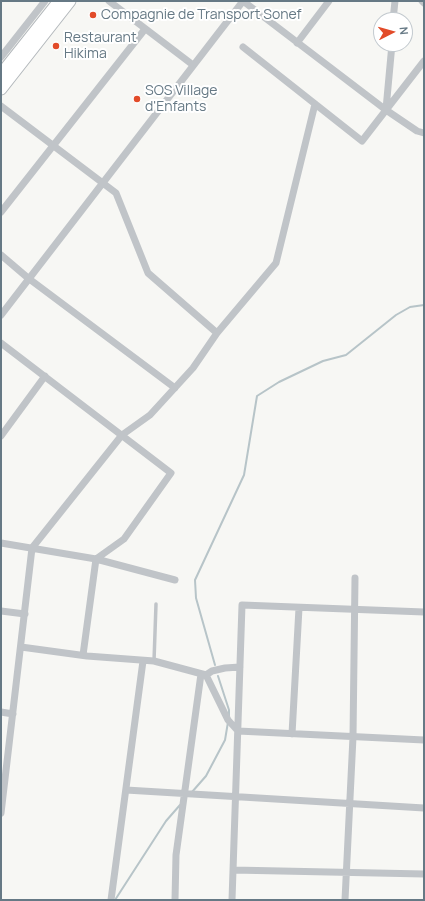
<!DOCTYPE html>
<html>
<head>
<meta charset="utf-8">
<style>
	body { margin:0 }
	#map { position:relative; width:425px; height:901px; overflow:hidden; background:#f7f7f4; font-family:Manrope,sans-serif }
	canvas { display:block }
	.frame { position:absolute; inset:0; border:2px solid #667985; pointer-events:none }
	.north { position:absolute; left:373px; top:12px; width:40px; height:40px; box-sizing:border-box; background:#fff; border:1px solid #c2c9ce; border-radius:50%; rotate:84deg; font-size:11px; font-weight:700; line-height:16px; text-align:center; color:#667985 }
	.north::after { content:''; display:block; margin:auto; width:14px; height:18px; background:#e24b29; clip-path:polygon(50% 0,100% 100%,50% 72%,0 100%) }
</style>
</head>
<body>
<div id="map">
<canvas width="425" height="901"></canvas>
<div class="frame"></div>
<div class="north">N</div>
</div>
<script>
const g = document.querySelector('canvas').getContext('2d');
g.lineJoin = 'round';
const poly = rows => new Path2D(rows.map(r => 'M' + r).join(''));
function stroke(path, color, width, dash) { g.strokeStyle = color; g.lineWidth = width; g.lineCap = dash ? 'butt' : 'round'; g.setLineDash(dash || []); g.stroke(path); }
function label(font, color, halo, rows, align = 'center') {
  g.font = font + ' Manrope,sans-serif'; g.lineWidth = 4; g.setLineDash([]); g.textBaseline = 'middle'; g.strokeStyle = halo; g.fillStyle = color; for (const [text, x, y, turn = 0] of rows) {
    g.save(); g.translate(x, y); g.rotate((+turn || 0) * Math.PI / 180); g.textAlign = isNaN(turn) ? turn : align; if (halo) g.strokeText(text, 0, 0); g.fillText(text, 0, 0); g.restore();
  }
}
stroke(poly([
	[215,665,196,598,195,580,244,475,257,396,279,382,323,361,346,355,396,315,410,307,424,305],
	[218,676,229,710,229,716],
	[192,792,206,776,225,740,228,722],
	[115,900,166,821,180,805]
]), '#b7c4c8', 2);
const primary = poly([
	[1,74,59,1],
	[1,89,70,1]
]);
stroke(primary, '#b3b8bc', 13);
stroke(poly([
	[154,661,156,604]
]), '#c0c4c8', 3.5);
stroke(poly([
	[109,1,193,65],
	[243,1,386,110,417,131,424,133],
	[422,1,424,3],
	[393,20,395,1],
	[297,43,329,1],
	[243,47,362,141,424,61],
	[1,57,45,1],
	[1,106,116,193,148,273,217,333],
	[386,109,392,44],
	[1,212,145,29],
	[1,255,28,278,175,388],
	[1,315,243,1],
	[1,343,171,473,124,539,96,559,83,655],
	[1,436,45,376],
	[1,543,96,559,175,580],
	[1,611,25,614],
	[21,647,87,656,154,661,206,675,228,720,238,731,424,740],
	[206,675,212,671,225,668,240,667],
	[1,712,13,714],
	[292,734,299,608],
	[126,790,424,808],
	[1,813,32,548,122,435,150,415,193,368,217,333,276,263,315,104],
	[233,870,424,874],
	[111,900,143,661],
	[175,900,176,855,201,674],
	[232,900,242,605,424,612],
	[345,900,353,737,355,578]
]), '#c0c4c8', 7);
stroke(primary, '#fff', 11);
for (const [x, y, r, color] of [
	[93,15,4,"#e24b29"],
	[56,46,4,"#e24b29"],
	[137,99,4,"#e24b29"]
]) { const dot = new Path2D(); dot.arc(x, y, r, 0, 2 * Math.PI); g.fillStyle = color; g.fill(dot); stroke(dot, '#fff', 1.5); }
label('14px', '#667985', '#fff', [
	["Compagnie de Transport Sonef",101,15],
	["Restaurant",64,38],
	["Hikima",64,54],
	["SOS Village",145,91],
	["d'Enfants",145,107]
], 'left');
</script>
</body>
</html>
